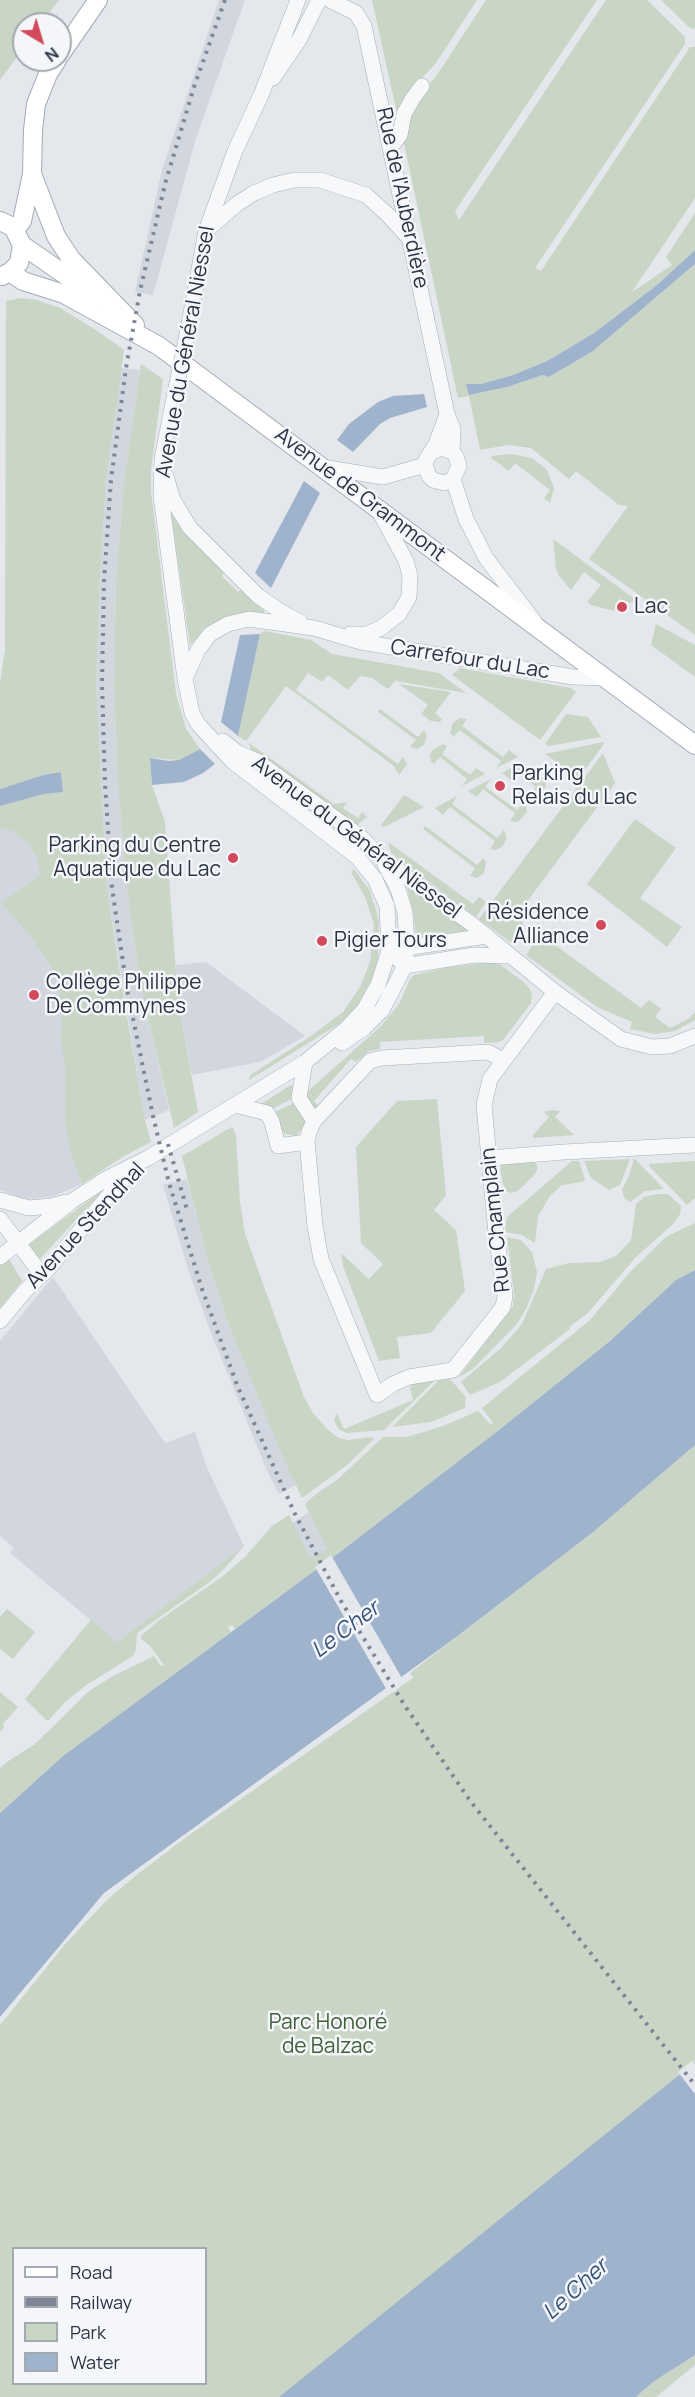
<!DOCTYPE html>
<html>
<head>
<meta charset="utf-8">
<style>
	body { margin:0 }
	#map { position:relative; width:695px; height:2397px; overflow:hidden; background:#e4e7ec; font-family:Manrope,sans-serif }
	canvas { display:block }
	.legend { position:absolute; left:12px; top:2247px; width:195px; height:138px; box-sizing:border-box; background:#f4f6f9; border:2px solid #a4a8b1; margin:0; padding:8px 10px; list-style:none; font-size:18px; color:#2b3445 }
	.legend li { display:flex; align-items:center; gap:12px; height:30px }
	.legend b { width:30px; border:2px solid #a4a8b1 }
	.north { position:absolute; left:12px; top:12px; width:60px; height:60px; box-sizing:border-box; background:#f4f6f9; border:2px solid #a4a8b1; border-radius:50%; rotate:142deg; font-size:16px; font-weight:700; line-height:24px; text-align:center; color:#2b3445 }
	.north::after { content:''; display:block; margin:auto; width:21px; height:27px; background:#d1495b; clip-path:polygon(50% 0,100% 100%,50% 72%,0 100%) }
</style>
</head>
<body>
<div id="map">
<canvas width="695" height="2397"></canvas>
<ul class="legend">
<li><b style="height:8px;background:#fff"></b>Road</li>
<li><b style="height:8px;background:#7d8696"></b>Railway</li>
<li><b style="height:16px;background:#c9d6c5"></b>Park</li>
<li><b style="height:16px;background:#9fb4cc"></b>Water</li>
</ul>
<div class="north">N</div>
</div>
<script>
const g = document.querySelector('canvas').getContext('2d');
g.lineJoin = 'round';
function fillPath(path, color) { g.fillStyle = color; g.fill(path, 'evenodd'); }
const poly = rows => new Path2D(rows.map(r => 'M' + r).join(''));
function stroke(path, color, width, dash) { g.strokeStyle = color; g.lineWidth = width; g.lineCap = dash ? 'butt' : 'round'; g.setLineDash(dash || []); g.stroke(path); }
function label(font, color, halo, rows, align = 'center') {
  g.font = font + ' Manrope,sans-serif'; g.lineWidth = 5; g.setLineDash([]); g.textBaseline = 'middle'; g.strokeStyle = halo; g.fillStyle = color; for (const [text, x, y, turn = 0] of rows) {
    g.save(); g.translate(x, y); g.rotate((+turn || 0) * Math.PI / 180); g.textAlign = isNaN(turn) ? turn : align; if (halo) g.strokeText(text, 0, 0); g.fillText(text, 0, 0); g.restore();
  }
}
fillPath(poly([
	[219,0,245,0,196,138,153,295,135,292,162,170],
	[120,368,140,370,124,482,116,581,114,684,118,785,127,889,141,987,169,1110,145,1120,107,889,96,684,100,581,106,479],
	[44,794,80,1066,65,1101,65,1124,71,1155,82,1184,54,1196,35,1199,21,1198,0,1190,0,806],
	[206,962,305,1036,260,1062,192,1075,178,1001,176,965],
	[187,1179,206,1254,227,1320,296,1485,279,1494,267,1471,208,1325,188,1269,163,1185],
	[53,1277,165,1443,195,1432,208,1470,244,1546,117,1642,10,1553,14,1548,0,1536,0,1341],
	[309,1512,328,1549,310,1559,292,1523]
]), '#d2d6de');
fillPath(poly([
	[0,0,59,0,41,24,24,24,24,48,0,80],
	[372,0,477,0,436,63,413,88,398,118],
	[486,0,597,0,455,211,459,220,606,0,647,0,685,37,685,44,535,268,541,271,690,47,695,47,695,198,632,292,672,265,666,257,695,213,695,250,657,285,594,333,547,361,513,375,481,384,467,384,469,395,507,387,543,375,549,377,593,351,695,264,695,635,589,559,628,506,619,505,576,471,569,479,531,448,508,445,480,450,469,396,458,398,404,143,413,105,439,72],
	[661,0,695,0,695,28,691,29],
	[21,298,37,300,60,308,99,332,124,350,106,479,100,581,96,684,107,889,123,993,145,1120,151,1142,124,1156,82,1184,71,1155,65,1124,65,1068,61,1040,62,1004,57,981,50,964,30,935,1,903,41,875,37,858,30,845,13,831,0,828,0,806,44,794,63,792,61,772,43,775,0,789,0,683,5,650,6,301],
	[141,364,163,379,151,469,151,492,176,694,186,729,200,749,179,760,150,758,152,785,165,822,178,1001,198,1112,174,1128,141,987,127,889,118,785,114,684,116,581,124,482],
	[511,454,532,458,547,470,554,488,550,503,544,498,550,490,515,463,509,471,491,458,492,456],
	[171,513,181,528,224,573,222,576,238,592,241,590,264,609,264,613,240,613,227,617,207,628,190,645],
	[553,539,636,600,630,603,619,599,614,611,591,605,587,602,601,585,584,572,571,590,559,576,556,569],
	[656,624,695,645,695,677,651,645],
	[265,631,311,640,332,654,439,673,466,693,395,681,388,689,372,678,360,676,348,690,328,675,322,682,308,673,296,690,398,764,403,757,407,764,399,775,394,766,286,686,246,741,238,736,260,634],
	[460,668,571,688,576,692,540,740,452,675],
	[399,684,451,692,435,713,442,719,440,722,431,721,421,714,428,705],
	[380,709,418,737,424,730,427,736,424,745,417,749,410,747,416,740,378,712],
	[566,714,588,717,601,737,549,746,545,744],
	[459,718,467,719,462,726,503,757,509,750,518,757,496,768,501,761,459,730,454,737,450,733,453,723],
	[603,742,604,744,579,778,545,754],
	[249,743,334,804,347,802,343,808,358,818,362,812,367,817,356,826,251,750],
	[443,744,447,746,442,754,470,775,476,768,485,774,462,786,467,779,440,757,434,764,431,761,430,755,433,750],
	[603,753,615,783,518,914,523,923,522,932,514,945,479,919],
	[524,761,519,769,538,783,543,776,547,779,545,788,538,795,530,794,536,787,517,773,511,780,502,773],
	[491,779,485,787,517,810,523,803,526,805,527,812,518,822,510,821,515,813,483,789,477,797,468,791],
	[404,795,424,807,384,827,381,825],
	[457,796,452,804,497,838,504,830,507,838,502,847,496,850,490,849,495,841,450,807,443,815,435,808],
	[635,819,676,848,640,898,682,927,667,947,587,884],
	[425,826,477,865,483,858,486,862,484,873,477,878,470,876,475,868,423,829],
	[388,842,473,904,479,897,486,902,476,917,391,853],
	[354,869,370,891,379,921,378,958,372,979,355,1009,345,1020,249,1080,249,1077,252,1074,311,1036,343,1012,360,987,370,962,374,924,365,897,351,872],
	[406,883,468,927,465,931,416,938,414,917],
	[540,934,641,1008,649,1000,661,1009,655,1017,670,1028,688,1019,695,1012,695,1020,675,1031,655,1034,630,1029,632,1022,597,1007,526,955],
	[490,962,501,965,526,984,532,993,531,1003,504,1039,499,1042,484,1043,484,1036,380,1042,380,1049,369,1051,356,1062,351,1059,314,1101,319,1106,315,1109,306,1097,307,1092,381,1026,399,1004,410,979,414,975,444,968],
	[291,1085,294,1087,291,1099,272,1109,261,1104],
	[437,1099,446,1195,434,1210,456,1230,465,1291,431,1333,397,1337,400,1358,379,1361,343,1266,341,1253,369,1279,383,1264,361,1243,356,1147,397,1101],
	[294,1103,305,1121,302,1129,296,1136,285,1134,281,1130,275,1112],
	[552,1110,560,1111,555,1117,574,1135,533,1138,533,1135,549,1117,544,1112],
	[230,1128,233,1128,236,1136,240,1202,245,1234,304,1397,313,1413,328,1430,339,1438,348,1440,371,1437,374,1439,346,1466,302,1498,285,1462,227,1320,206,1254,182,1156],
	[634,1158,664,1189,645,1191,630,1202,624,1198,622,1189,629,1176],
	[630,1159,620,1185,609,1190,591,1178,584,1161],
	[534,1161,538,1168,535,1174,518,1191,511,1193,505,1191,500,1169,502,1165],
	[572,1161,579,1161,585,1180,582,1182,562,1185,550,1196,538,1216,535,1243,522,1235,505,1232,507,1217],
	[695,1161,695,1198,687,1205,649,1166,649,1164],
	[99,1193,100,1194,39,1260,28,1245],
	[657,1194,668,1194,681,1206,680,1214,674,1223,635,1258,588,1313,569,1327,570,1329,500,1382,470,1395,461,1382,501,1348,522,1324,546,1269,569,1263,600,1262,616,1256,631,1240,636,1204,644,1197],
	[695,1223,695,1270,676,1280,610,1341,499,1430,340,1552,235,1629,232,1625,228,1627,231,1632,63,1756,0,1813,0,1768,7,1762,35,1744,89,1691,113,1676,154,1656,161,1666,164,1665,149,1645,141,1639,141,1636,158,1621,223,1576,245,1557,272,1526,289,1515,310,1558,327,1549,305,1504,316,1494,337,1480,383,1437,407,1437,443,1426,478,1411,491,1425,493,1423,482,1408,590,1320,631,1271,666,1237],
	[507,1237,521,1240,532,1252,537,1272,534,1289,526,1309,516,1325,473,1369,458,1378,513,1306,514,1294],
	[9,1259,22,1281,0,1308,0,1265],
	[450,1379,466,1397,465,1408,431,1422,392,1427,439,1380],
	[434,1381,384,1430,347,1433,340,1430,336,1425,334,1420,337,1413,344,1429,413,1400,410,1388,412,1384],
	[695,1445,695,2061,608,2134,279,2397,0,2397,0,2025,66,1943,108,1899,134,1877,181,1841,413,1678,410,1673,592,1533],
	[14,2248,206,2248,206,2384,14,2384],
	[244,1546,225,1568,211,1581,137,1633,136,1650,133,1656,85,1686,65,1702,49,1720,46,1720,25,1699,91,1620,117,1642],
	[7,1609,35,1632,13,1659,0,1649,0,1617],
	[0,1692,18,1707,3,1724,4,1727,0,1732],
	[695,2355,695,2365,656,2397,636,2397,653,2382]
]), '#c9d6c5');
fillPath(poly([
	[695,250,695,264,593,351,549,377,543,375,507,387,469,395,466,384,481,384,513,375,547,361,594,333,657,285],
	[424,394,427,407,390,418,380,424,353,452,337,440,349,424,378,402,393,396],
	[304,481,320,493,271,588,255,573],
	[260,634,238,736,221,722,240,635],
	[200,749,215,764,203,773,184,782,152,785,150,758,169,761,179,760],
	[61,772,63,792,44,794,0,806,0,789,43,775],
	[695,1270,695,1445,592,1533,455,1638,104,1893,0,2017,0,1813,63,1756,340,1552,499,1430,610,1341,676,1280],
	[695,2062,695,2355,653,2382,636,2397,279,2397]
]), '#9fb4cc');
fillPath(poly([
	[331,1555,403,1680,388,1692,315,1567],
	[692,2061,695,2064,695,2094,678,2072]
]), '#e4e7ec');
const minor = poly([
	[330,0,356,13,364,26,447,414,453,429,452,452],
	[273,78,299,40,319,0],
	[390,148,400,135,404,114,413,98,422,86],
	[208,229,237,204,254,193,273,185,294,180,320,180,366,195,388,215,408,237],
	[186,340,206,231,235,151,261,95,298,0],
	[432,452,442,448,452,452,456,456,459,466,453,479,444,483,433,480,429,476,425,465,426,460,436,444,447,414],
	[322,467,383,477,425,465],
	[166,476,173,500,190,528,258,596,283,613,300,622],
	[453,479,466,519,486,558,534,621],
	[350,634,367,634,381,628,399,614,409,597,410,576,406,561,379,511],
	[186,676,198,650,210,634,228,624,249,619,314,628,361,642,573,677,606,678],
	[223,741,238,753,257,761,361,837,381,858,473,925,555,992,621,1039,652,1047,670,1046,695,1036],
	[398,949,487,936],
	[398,959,405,966,474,955,509,956],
	[342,1043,364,1028,382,1010,405,966,407,947,405,912,398,889,385,865],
	[503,1060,488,1052,382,1058,370,1061,314,1121,309,1132,307,1142,315,1226,321,1259,377,1395,393,1384,409,1377,453,1370,503,1307,505,1296,496,1233,484,1105,490,1079,555,992],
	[305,1062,299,1098,314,1121],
	[235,1105,267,1113,272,1122,278,1146,307,1142],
	[490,1158,564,1152,695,1145],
	[0,1200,29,1208,51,1206,66,1202],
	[0,1219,42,1275],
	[0,1257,72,1201,106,1179,148,1158,305,1062,346,1029,364,1010,378,985,389,951,387,906,375,879,357,857,232,761,198,724,192,713,185,679,161,496,162,459,176,388],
	[0,1321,25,1291,49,1268,115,1188,135,1170]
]);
const major = poly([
	[60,55,98,0],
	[32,174,56,236,71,259,135,325],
	[0,221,13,227,22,245,19,263,10,272,2,276],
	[15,230,22,221,32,174,33,130,36,104,48,74,57,60],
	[22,245,97,297],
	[10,272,23,281,64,294,159,346,695,745]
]);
stroke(minor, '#a9aeb7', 16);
stroke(major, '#a3abb8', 20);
stroke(minor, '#f7f8fa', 15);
stroke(major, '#fff', 18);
stroke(poly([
	[225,0,194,87,165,184,140,291,126,368,111,480,104,581,102,683,105,784,112,888,127,989,153,1116,169,1183,202,1289,237,1385,295,1514,341,1601,405,1706,471,1802,695,2085],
	[168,1144,188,1213]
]), '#7d8696', 4, [3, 6]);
const minorBridge = poly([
	[176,388,186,340]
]);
stroke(minorBridge, '#a9aeb7', 16, []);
stroke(minorBridge, '#f7f8fa', 15);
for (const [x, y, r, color] of [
	[622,607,6,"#d1495b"],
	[500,786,6,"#d1495b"],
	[233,858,6,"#d1495b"],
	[601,925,6,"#d1495b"],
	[322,941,6,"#d1495b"],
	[34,995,6,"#d1495b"]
]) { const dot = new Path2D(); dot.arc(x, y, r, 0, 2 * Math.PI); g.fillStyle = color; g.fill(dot); stroke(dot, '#f4f6f9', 2); }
label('21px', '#2b3445', '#f4f6f9', [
	["Rue de l'Auberdière",402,198,78],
	["Avenue du Général Niessel",186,352,-80],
	["Avenue de Grammont",360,495,37],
	["Carrefour du Lac",470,660,9],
	["Avenue du Général Niessel",356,838,37],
	["Rue Champlain",496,1220,-96],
	["Avenue Stendhal",86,1226,-47]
]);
label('21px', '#2b3445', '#f4f6f9', [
	["Lac",634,607],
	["Parking",512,774],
	["Relais du Lac",512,798],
	["Parking du Centre",221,846,"right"],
	["Aquatique du Lac",221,870,"right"],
	["Résidence",589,913,"right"],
	["Alliance",589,937,"right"],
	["Pigier Tours",334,941],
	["Collège Philippe",46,983],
	["De Commynes",46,1007]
], 'left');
label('21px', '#3f6138', '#f4f6f9', [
	["Parc Honoré",328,2023],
	["de Balzac",328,2047]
]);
label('italic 22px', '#34527a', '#f4f6f9', [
	["Le Cher",346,1630,-37],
	["Le Cher",576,2290,-42]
]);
</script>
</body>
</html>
